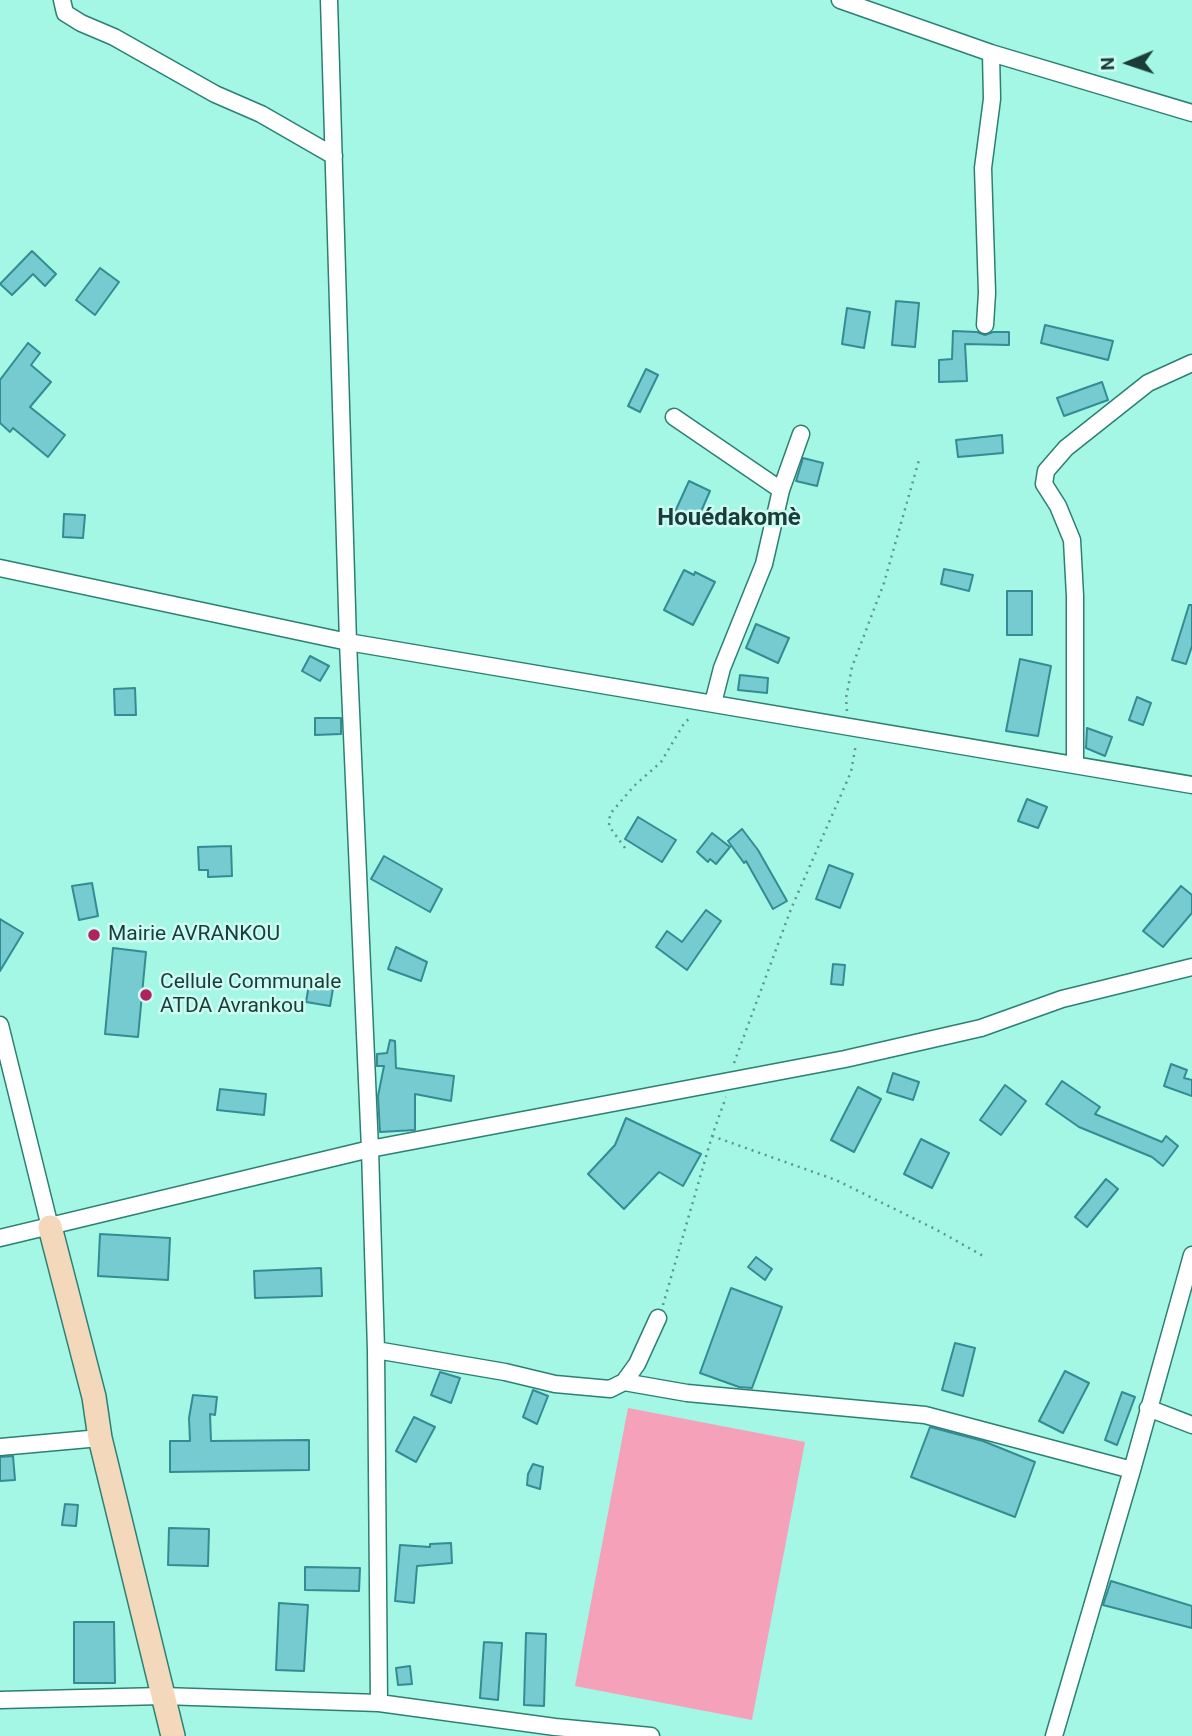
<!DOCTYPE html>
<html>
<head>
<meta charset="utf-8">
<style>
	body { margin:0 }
	#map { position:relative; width:1192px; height:1736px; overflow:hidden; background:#a4f6e5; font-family:Roboto,sans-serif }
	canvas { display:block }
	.north { position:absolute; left:1094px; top:28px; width:70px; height:70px; -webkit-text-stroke:5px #cdfcf2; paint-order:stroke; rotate:268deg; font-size:19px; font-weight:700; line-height:28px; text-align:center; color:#1b3d37 }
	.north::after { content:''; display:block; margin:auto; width:24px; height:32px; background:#1b3d37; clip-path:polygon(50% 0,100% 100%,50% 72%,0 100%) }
</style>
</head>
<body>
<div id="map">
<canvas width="1192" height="1736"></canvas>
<div class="north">N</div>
</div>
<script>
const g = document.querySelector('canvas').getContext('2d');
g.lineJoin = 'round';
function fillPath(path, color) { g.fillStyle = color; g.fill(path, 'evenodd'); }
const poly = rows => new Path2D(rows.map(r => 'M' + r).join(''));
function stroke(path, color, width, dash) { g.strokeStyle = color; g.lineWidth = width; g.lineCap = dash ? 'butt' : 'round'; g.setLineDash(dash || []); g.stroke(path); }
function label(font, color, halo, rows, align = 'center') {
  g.font = font + ' Roboto,sans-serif'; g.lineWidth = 5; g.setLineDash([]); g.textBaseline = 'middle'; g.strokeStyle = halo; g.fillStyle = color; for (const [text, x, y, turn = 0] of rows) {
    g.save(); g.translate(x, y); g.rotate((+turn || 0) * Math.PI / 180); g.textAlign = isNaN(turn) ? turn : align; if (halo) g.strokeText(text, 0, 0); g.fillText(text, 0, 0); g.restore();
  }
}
fillPath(poly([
	[628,1408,805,1442,752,1720,575,1686]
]), '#f6a1ba');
const building = poly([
	[32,251,56,274,45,286,33,274,12,295,0,284,32,251],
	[100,268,119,282,95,315,76,300,100,268],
	[896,301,919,303,915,347,892,345,896,301],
	[847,308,870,312,864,348,842,344,847,308],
	[1045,325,1113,341,1108,360,1041,343,1045,325],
	[953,331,977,332,985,335,993,332,1009,332,1009,345,965,344,967,381,939,382,939,360,952,359,953,331],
	[28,343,40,353,31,365,51,382,30,407,65,435,48,457,13,428,10,432,0,423,0,380,28,343],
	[646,369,658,375,640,412,628,406,646,369],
	[1102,382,1108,400,1064,416,1057,398,1102,382],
	[1002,435,1003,453,958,457,956,440,1002,435],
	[803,458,823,463,817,486,796,481,803,458],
	[689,481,710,491,696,523,674,514,689,481],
	[64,514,85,515,83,538,63,537,64,514],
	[944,569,973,575,969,591,941,584,944,569],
	[684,570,694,575,695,572,715,582,693,625,664,610,684,570],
	[1007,591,1032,591,1032,635,1007,635,1007,591],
	[1189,605,1192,605,1192,646,1186,664,1172,660,1189,605],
	[756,624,789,638,778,663,746,648,756,624],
	[310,656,329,666,320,681,302,671,310,656],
	[1020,659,1051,666,1038,736,1006,731,1020,659],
	[740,675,768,678,767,693,738,690,740,675],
	[135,688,136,715,115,715,114,689,135,688],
	[1137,697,1151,703,1143,725,1129,720,1137,697],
	[315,718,341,718,341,734,315,735,315,718],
	[1087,728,1112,737,1105,756,1086,748,1087,728],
	[1027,799,1047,807,1038,828,1018,821,1027,799],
	[638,817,676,840,662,862,625,839,638,817],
	[742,829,758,850,787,901,773,909,746,861,744,863,728,841,742,829],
	[712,833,730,847,716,864,710,859,708,862,697,852,712,833],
	[231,846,232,876,208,877,208,870,199,870,198,847,231,846],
	[384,856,442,889,430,912,371,879,384,856],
	[829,865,853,874,840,908,816,899,829,865],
	[92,883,98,916,79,920,72,886,92,883],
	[1181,886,1192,895,1192,913,1163,947,1143,931,1181,886],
	[706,910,721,921,687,970,656,947,667,931,682,942,706,910],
	[0,919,23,933,0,971,0,919],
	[396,947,427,962,421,981,388,969,396,947],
	[113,948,146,952,138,1037,105,1034,113,948],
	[833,964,845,965,843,985,831,984,833,964],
	[310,979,334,983,330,1006,306,1002,310,979],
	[390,1040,395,1041,396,1068,454,1076,451,1101,415,1094,415,1130,380,1132,378,1096,384,1066,377,1066,377,1054,387,1053,390,1040],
	[1171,1064,1187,1070,1184,1078,1192,1080,1192,1096,1164,1086,1171,1064],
	[893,1073,919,1082,913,1100,887,1092,893,1073],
	[1062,1081,1100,1107,1095,1114,1162,1142,1166,1136,1178,1146,1163,1166,1152,1157,1079,1127,1046,1104,1062,1081],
	[1005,1085,1026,1101,1001,1135,980,1120,1005,1085],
	[858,1087,881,1099,854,1152,831,1140,858,1087],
	[220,1089,266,1094,264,1115,217,1110,220,1089],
	[626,1118,701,1154,683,1186,659,1172,624,1209,588,1174,615,1145,626,1118],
	[921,1139,949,1153,932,1188,904,1174,921,1139],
	[1106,1179,1118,1189,1087,1227,1075,1217,1106,1179],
	[100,1234,170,1238,168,1280,98,1276,100,1234],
	[756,1257,772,1269,765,1280,748,1267,756,1257],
	[321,1268,322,1296,255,1298,254,1271,321,1268],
	[731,1288,782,1307,752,1388,739,1387,700,1373,731,1288],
	[955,1343,975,1348,963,1396,942,1390,955,1343],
	[1065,1371,1089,1383,1063,1433,1039,1421,1065,1371],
	[440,1372,460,1378,451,1403,431,1395,440,1372],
	[533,1390,548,1396,537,1424,523,1417,533,1390],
	[1122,1392,1135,1397,1117,1445,1105,1440,1122,1392],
	[193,1395,217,1397,215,1415,210,1414,211,1441,309,1440,309,1470,170,1472,170,1441,190,1441,189,1418,193,1395],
	[414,1417,435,1427,416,1462,396,1451,414,1417],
	[930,1427,983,1441,1035,1462,1015,1517,911,1477,930,1427],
	[13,1456,15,1480,0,1481,0,1457,13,1456],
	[533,1464,543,1467,540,1489,527,1485,528,1474,533,1464],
	[65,1504,78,1505,76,1526,62,1525,65,1504],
	[169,1528,209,1529,208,1566,168,1565,169,1528],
	[451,1543,452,1563,417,1566,414,1603,395,1601,400,1545,430,1547,430,1544,451,1543],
	[305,1567,360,1568,359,1591,305,1590,305,1567],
	[1111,1581,1192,1606,1192,1628,1103,1605,1111,1581],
	[279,1603,308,1605,304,1671,276,1670,279,1603],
	[74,1622,114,1622,115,1683,74,1683,74,1622],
	[526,1633,546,1634,544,1706,524,1705,526,1633],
	[484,1642,502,1643,498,1700,480,1698,484,1642],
	[410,1666,412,1684,398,1685,396,1668,410,1666]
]);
fillPath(building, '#76cbd0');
stroke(building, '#338c91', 2);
const street = poly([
	[62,0,65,13,81,23,114,37,215,94,261,114,334,156],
	[329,0,348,642,370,1149,376,1350,379,1703],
	[840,0,991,53,1192,113],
	[985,325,987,293,983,168,992,99,991,53],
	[674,417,781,490],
	[0,568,348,642,1192,785],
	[713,703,722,668,764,564,781,490,801,434],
	[1075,764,1075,596,1072,540,1058,506,1044,484,1046,471,1066,448,1148,383,1192,363],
	[0,1025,50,1227],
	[0,1238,370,1149,845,1059,981,1028,1062,999,1192,967],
	[376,1350,505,1372,555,1384,610,1389,624,1382,637,1364,658,1318],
	[624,1382,687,1393,925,1415,1132,1470],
	[1148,1408,1192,1425],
	[0,1447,100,1438],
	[0,1700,162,1696,379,1703,555,1727,651,1736],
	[1054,1736,1132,1470,1192,1255]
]);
const secondary = poly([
	[50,1227,94,1397,100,1438,173,1736]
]);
stroke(street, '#2c8072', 19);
stroke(secondary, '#2c8072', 26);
stroke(poly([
	[847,711,846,698,852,667,884,583,919,460],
	[625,848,609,826,610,814,634,786,661,762,685,722,692,717],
	[734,1063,791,909,851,772,856,744],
	[712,1136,836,1180,937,1230,985,1257],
	[663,1305,712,1136,726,1097]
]), '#5d968b', 2.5, [2, 5]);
stroke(street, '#fff', 16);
stroke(secondary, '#f3d8bc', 23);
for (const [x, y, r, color] of [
	[94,935,7,"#af2360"],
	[146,995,7,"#af2360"]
]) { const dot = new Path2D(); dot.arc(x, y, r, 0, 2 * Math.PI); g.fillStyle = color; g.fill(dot); stroke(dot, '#cdfcf2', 2.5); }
label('21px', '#1b3d37', '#cdfcf2', [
	["Mairie AVRANKOU",108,935],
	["Cellule Communale",160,983],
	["ATDA Avrankou",160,1007]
], 'left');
label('bold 24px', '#1b3d37', '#cdfcf2', [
	["Houédakomè",729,519]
]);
</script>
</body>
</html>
